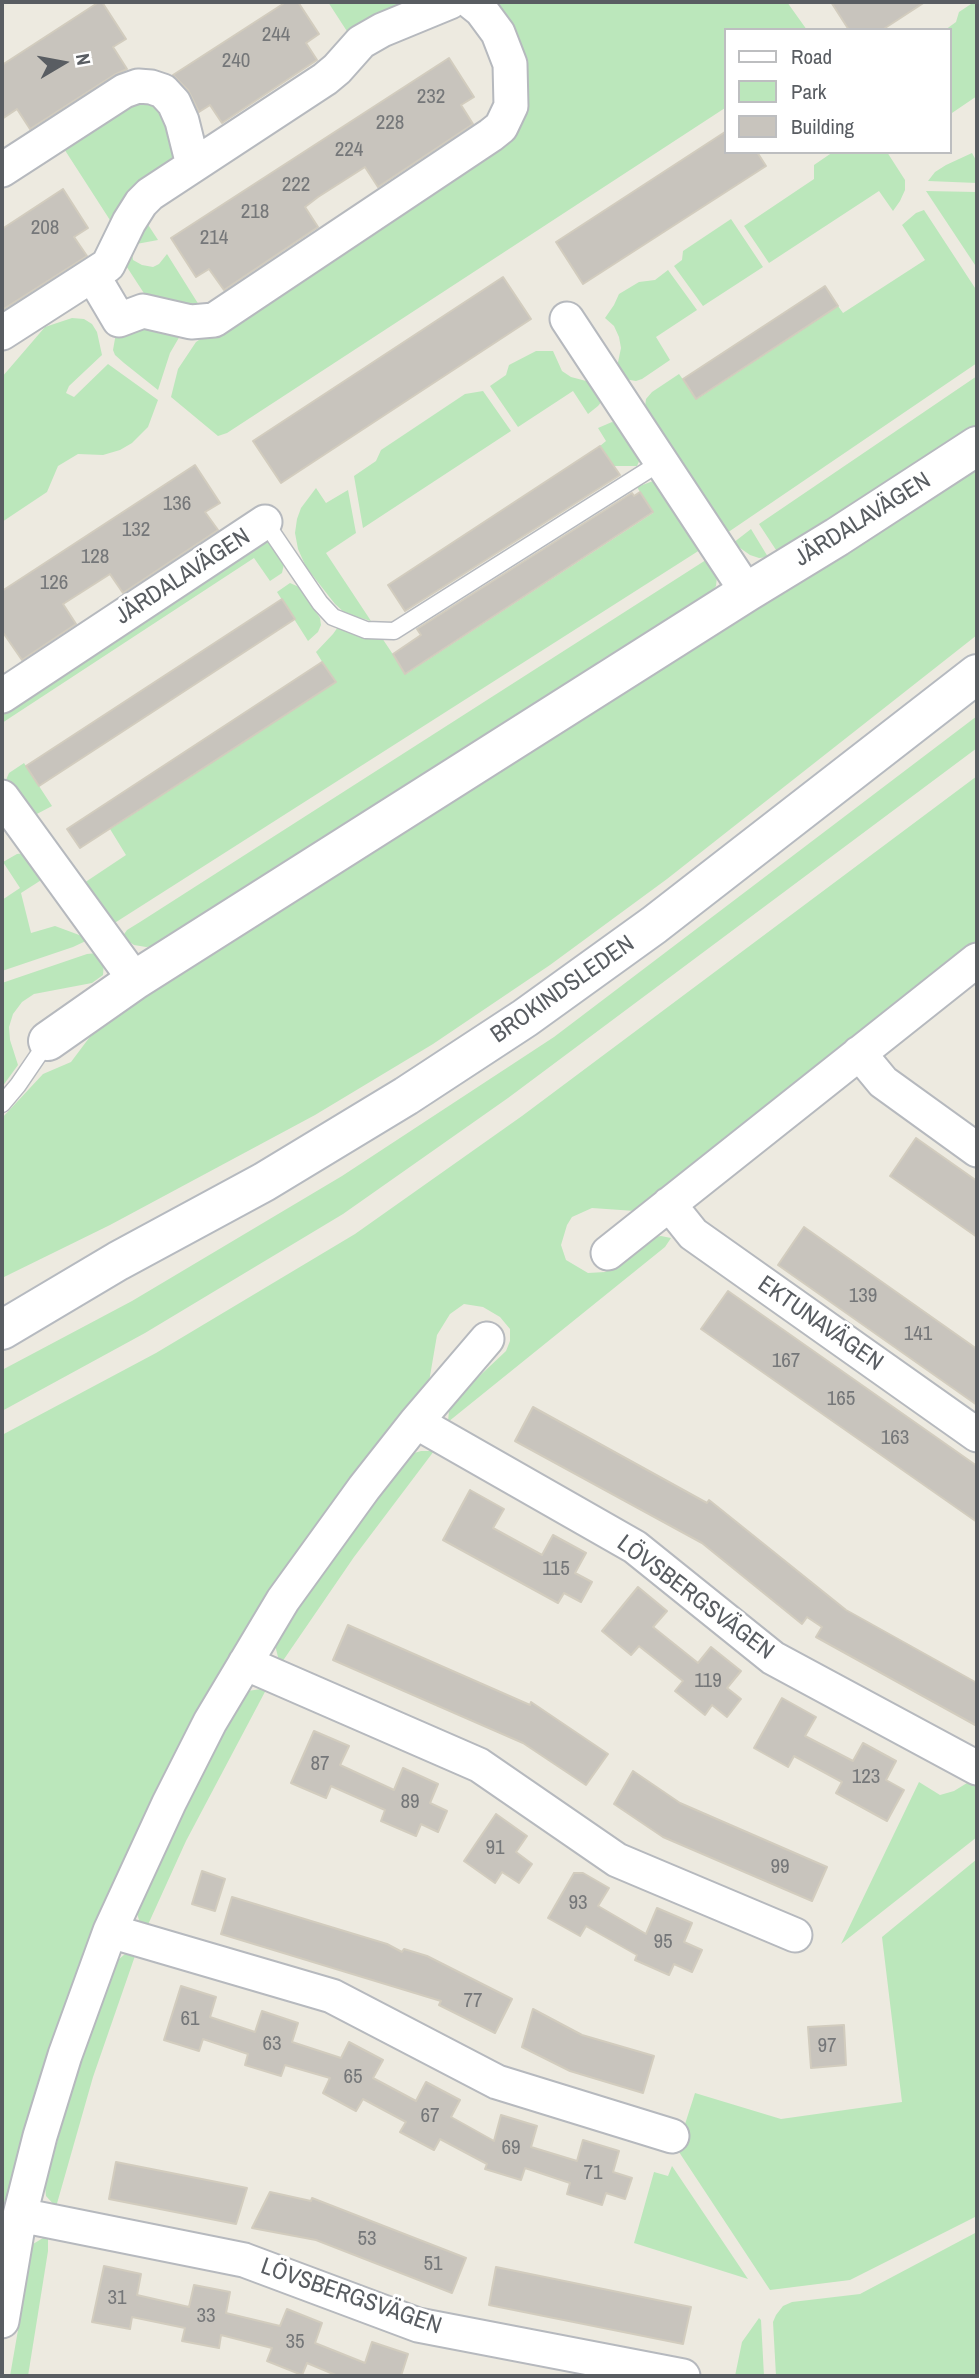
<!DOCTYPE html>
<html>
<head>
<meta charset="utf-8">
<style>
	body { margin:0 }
	#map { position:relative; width:979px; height:2378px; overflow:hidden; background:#edeae0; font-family:"Archivo Narrow",sans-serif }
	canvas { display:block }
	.frame { position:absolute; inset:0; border:4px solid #595d62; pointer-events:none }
	.legend { position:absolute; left:724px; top:28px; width:228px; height:126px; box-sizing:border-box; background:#fff; border:2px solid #bdbec0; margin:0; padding:9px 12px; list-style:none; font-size:21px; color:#595d62 }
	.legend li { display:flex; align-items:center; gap:14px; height:35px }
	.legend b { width:35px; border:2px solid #bdbec0 }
	.north { position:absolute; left:28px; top:28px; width:70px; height:70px; -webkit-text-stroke:5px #fff; paint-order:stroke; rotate:80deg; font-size:19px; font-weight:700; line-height:28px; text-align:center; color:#595d62 }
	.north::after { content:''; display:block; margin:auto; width:24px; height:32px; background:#595d62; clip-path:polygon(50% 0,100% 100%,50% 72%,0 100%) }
</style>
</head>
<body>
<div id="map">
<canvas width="979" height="2378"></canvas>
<div class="frame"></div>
<ul class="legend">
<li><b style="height:9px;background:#fff"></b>Road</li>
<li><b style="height:19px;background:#bbe7bb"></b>Park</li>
<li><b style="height:19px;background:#c8c4bd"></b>Building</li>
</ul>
<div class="north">N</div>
</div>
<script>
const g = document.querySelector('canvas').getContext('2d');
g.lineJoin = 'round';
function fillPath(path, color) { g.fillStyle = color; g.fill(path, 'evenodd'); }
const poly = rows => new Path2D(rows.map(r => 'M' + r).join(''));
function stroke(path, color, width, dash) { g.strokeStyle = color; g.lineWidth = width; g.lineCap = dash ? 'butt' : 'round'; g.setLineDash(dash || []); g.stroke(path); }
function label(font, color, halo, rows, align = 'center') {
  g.font = font + ' "Archivo Narrow",sans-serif'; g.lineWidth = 6; g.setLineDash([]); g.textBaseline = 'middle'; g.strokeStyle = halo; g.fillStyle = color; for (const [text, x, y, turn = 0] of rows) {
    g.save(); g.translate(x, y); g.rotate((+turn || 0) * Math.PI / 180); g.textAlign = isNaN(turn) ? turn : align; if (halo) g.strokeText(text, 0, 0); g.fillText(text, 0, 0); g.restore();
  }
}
fillPath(poly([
	[328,2,429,2,352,39],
	[494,2,787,2,807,30,725,30,725,108,227,433,218,436,171,397,178,369,196,342,498,137],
	[974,2,977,2,977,96,949,115,949,30,945,30,956,22,959,12],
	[133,93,157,97,182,157,117,231,59,141],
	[833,152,887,152,905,180,905,190,900,201,893,211,879,191,769,263,744,226,814,179,814,165],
	[972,153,977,162,977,183,928,181,935,172,946,165],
	[926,191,977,192,977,268],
	[924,210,977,291,977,363,724,535,645,407,646,399,652,392,679,374,697,399,838,306,843,313,925,260,902,225,916,213],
	[143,217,158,240,131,245,133,260,142,265,153,267,159,264,167,254,204,313,151,304,121,258],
	[731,219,763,267,703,306,674,266,682,260,683,251],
	[668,270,697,310,656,337,670,360,642,379,636,381,624,379,617,367,621,348,619,337,614,326,605,318,614,305,619,294,639,282,655,280],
	[72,318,84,319,92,324,97,332,102,355,69,386,66,393,74,397,108,364,158,400,148,427,132,443,120,450,103,455,78,454,58,466,47,492,2,522,2,377,45,327],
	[138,320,184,329,170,353,158,390,124,363,115,355,113,350,116,333],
	[536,351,553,351,562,371,571,377,590,382,602,401,598,406,588,414,573,391,518,427,490,386,506,375,509,365],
	[977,376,977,428,778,553,759,524],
	[483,391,511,431,363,528,354,476,376,461,381,450,465,394],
	[612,422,622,425,641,457,637,466,614,466,600,446,606,441,598,428],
	[977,467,977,635,667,879,550,965,433,1044,315,1115,110,1225,2,1278,2,1118,43,1074,71,1062,95,1030,109,1017],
	[653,481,660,483,703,548,113,924,84,883,126,855,110,829,335,682,316,652,333,634,338,627,380,635,406,674,653,513,637,487],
	[316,488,326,503,348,490,356,533,326,553,371,621,346,614,335,604,306,567,298,549,295,533,297,519,301,508],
	[751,529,768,557,759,558,750,555,733,543],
	[268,540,284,564,282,573,270,581,254,558,2,723,2,705],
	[709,558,717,576,716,586,709,595,599,661,581,677,158,946,146,947,134,945,122,937,127,930,140,922],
	[290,583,299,587,320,618,321,625,318,632,308,641,277,592],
	[977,716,977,748,508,1098,343,1214,145,1333,2,1411,2,1370,132,1301,342,1176,554,1037],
	[24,763,52,806,35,815,9,789,6,780,9,773],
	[977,776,977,944,635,1211,592,1208,572,1217,567,1225,561,1245,566,1260,588,1273,605,1272,612,1268,648,1238,661,1236,671,1238,665,1247,448,1422,449,1410,454,1400,506,1351,510,1341,510,1329,500,1317,483,1307,464,1304,450,1314,437,1335,429,1382,351,1480,249,1623,174,1756,110,1891,61,2018,11,2191,2,2234,2,1435,156,1353,355,1234,522,1116],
	[24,853,46,877,21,893,31,933,55,926,90,939,73,947,2,971,2,900,20,888,3,862,17,854],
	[97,953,104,961,103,975,92,983,34,994,22,1002,13,1014,9,1027,10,1040,18,1065,2,1087,2,983,87,954],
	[421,1451,434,1451,354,1557,280,1665,275,1645,281,1630,401,1466,411,1454],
	[267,1688,186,1841,146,1929,140,1924,136,1909,157,1861,240,1697,248,1691],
	[977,1781,977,1837,841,1944,919,1782,940,1795,954,1791,967,1783],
	[977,1859,977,2216,850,2280,770,2290,677,2149,695,2093,781,2119,902,2102,882,1937],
	[136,1953,93,2077,56,2207,46,2196,45,2186,80,2060,112,1965,125,1954],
	[672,2166,748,2279,634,2243,654,2172,668,2176],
	[977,2232,977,2376,776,2376,773,2322,776,2315,783,2306,792,2302,860,2294],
	[48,2235,48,2251,28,2376,10,2376,33,2244],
	[759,2318,761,2320,764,2376,735,2376,742,2342]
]), '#bbe7bb');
const building = poly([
	[99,2,102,2,126,39,113,47,127,69,114,75,30,129,17,109,2,119,2,65,99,2],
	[286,2,298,2,319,34,306,43,317,60,222,123,210,105,199,112,188,90,173,75,286,2],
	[831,2,925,2,882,30,849,30,831,2],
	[449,58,474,97,461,105,473,124,378,187,365,167,318,197,305,207,318,227,224,290,209,269,196,277,171,238,449,58],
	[725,132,725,152,757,152,766,166,583,284,556,242,725,132],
	[63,189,88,228,74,237,87,256,2,310,2,229,63,189],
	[503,277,531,319,281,483,253,441,503,277],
	[825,286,838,306,696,399,683,379,825,286],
	[600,446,620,475,405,611,388,585,600,446],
	[195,465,220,503,205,512,218,530,123,593,110,574,63,604,76,624,22,660,2,631,2,591,195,465],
	[640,492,653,512,405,674,393,654,421,635,417,629,632,493,634,496,640,492],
	[282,599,295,619,39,786,26,766,282,599],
	[322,662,336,682,80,848,67,829,322,662],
	[916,1138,977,1181,977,1237,890,1176,916,1138],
	[804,1227,977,1349,977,1405,778,1265,804,1227],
	[728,1291,977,1466,977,1522,701,1329,728,1291],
	[533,1407,707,1503,709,1500,846,1610,977,1683,977,1726,816,1637,822,1627,807,1617,802,1624,702,1543,515,1441,533,1407],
	[470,1490,504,1509,493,1528,542,1555,553,1535,586,1553,575,1573,592,1582,581,1602,564,1593,558,1603,443,1540,470,1490],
	[638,1587,667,1611,653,1627,698,1663,711,1647,741,1671,727,1688,741,1699,727,1717,712,1705,705,1715,675,1691,683,1681,639,1646,631,1655,602,1631,638,1587],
	[348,1625,530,1705,531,1702,608,1754,586,1785,523,1743,333,1660,348,1625],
	[782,1698,816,1717,805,1736,853,1761,863,1743,896,1761,886,1780,904,1790,887,1821,836,1793,842,1782,794,1756,788,1767,754,1748,782,1698],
	[314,1731,349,1746,340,1765,394,1790,403,1768,438,1784,430,1803,447,1811,438,1832,421,1824,416,1836,381,1821,385,1810,331,1786,326,1798,291,1783,314,1731],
	[633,1771,680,1803,827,1867,812,1901,663,1837,614,1804,633,1771],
	[496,1814,527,1836,516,1852,532,1864,519,1883,502,1872,495,1883,464,1861,496,1814],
	[202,1871,225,1879,215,1911,192,1904,202,1871],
	[574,1873,583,1873,609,1888,598,1906,646,1934,657,1908,692,1923,684,1942,702,1950,692,1972,674,1964,669,1975,635,1960,637,1955,586,1926,580,1936,548,1918,574,1873],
	[232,1897,387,1944,402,1952,404,1949,427,1956,512,1999,495,2033,439,2005,441,2001,221,1934,232,1897],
	[181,1986,216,1997,210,2017,255,2032,262,2011,298,2023,292,2042,341,2058,349,2042,383,2060,373,2078,416,2101,426,2082,460,2100,451,2117,494,2141,501,2115,537,2126,531,2147,577,2161,583,2140,619,2151,613,2172,632,2178,625,2199,606,2193,602,2205,567,2194,570,2183,525,2168,521,2180,485,2169,487,2164,440,2139,434,2150,400,2132,406,2122,363,2099,356,2111,323,2093,330,2078,285,2065,281,2076,245,2065,248,2054,203,2039,199,2051,164,2040,181,1986],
	[533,2009,582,2035,654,2056,643,2093,570,2071,522,2047,533,2009],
	[844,2025,846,2065,811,2068,808,2027,844,2025],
	[116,2162,247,2188,236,2224,109,2199,116,2162],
	[270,2192,311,2201,312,2198,466,2258,452,2293,316,2240,252,2228,270,2192],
	[104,2266,141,2274,137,2295,189,2307,194,2285,230,2292,226,2313,280,2326,287,2309,322,2323,315,2343,365,2363,372,2342,408,2354,401,2376,338,2376,307,2363,302,2375,267,2361,272,2348,221,2335,219,2348,182,2341,185,2328,132,2317,130,2329,92,2322,104,2266],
	[496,2267,691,2307,683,2344,489,2305,496,2267]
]);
fillPath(building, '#c8c4bd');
stroke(building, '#d2ccbe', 2);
const service = poly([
	[265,522,320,603,333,617,366,630,394,631,661,462],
	[2,1104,18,1085,48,1041]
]);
const minor = poly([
	[2,170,124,91,138,86,151,87,163,91,174,103,182,121,193,165],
	[93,276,119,320,143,311,191,322,214,320,491,135,501,127,511,106,510,64,498,33,481,10,471,2],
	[567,319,747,592],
	[2,333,108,265,129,222,141,203,150,194,325,79,337,69,361,42,382,30,450,2],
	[2,696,265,522],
	[2,797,135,980],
	[859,1053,883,1082,977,1150],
	[669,1204,693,1234,977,1435],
	[608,1253,977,960],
	[416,1422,635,1547,773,1658,977,1768],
	[245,1663,479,1765,617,1860,795,1935],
	[110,1931,332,1996,497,2082,672,2136],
	[20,2215,244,2260,418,2325,683,2376],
	[2,2321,20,2215,40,2136,65,2055,110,1931,169,1803,210,1722,283,1600,364,1488,416,1422,487,1339]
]);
const tertiary = poly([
	[48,1041,135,980,747,592,837,537,977,446]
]);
const secondary = poly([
	[2,1330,118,1261,264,1182,406,1096,525,1018,654,925,977,674]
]);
stroke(service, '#b6b9be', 19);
stroke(minor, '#b6b9be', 37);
stroke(tertiary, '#b6b9be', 42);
stroke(secondary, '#b6bac0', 42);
stroke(service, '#fff', 16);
stroke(minor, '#fff', 33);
stroke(tertiary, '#fff', 38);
stroke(secondary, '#fff', 38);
label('21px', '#757779', null, [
	["244",276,35],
	["240",236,61],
	["232",431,97],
	["228",390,123],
	["224",349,150],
	["222",296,185],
	["218",255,212],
	["208",45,228],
	["214",214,238],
	["136",177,504],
	["132",136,530],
	["128",95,557],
	["126",54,583],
	["139",863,1296],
	["141",918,1334],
	["167",786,1361],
	["165",841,1399],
	["163",895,1438],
	["115",556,1569],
	["119",708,1681],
	["87",320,1764],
	["123",866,1777],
	["89",410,1802],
	["91",495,1848],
	["99",780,1867],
	["93",578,1903],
	["95",663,1942],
	["77",473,2001],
	["61",190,2019],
	["63",272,2044],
	["97",827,2046],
	["65",353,2077],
	["67",430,2116],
	["69",511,2148],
	["71",593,2173],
	["53",367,2239],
	["51",433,2264],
	["31",117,2298],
	["33",206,2316],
	["35",295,2342]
]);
label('24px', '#595d62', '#fff', [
	["JÄRDALAVÄGEN",863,520,-32],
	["JÄRDALAVÄGEN",183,577,-33],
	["BROKINDSLEDEN",563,990,-35],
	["EKTUNAVÄGEN",820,1324,35],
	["LÖVSBERGSVÄGEN",695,1598,37],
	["LÖVSBERGSVÄGEN",351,2297,19]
]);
</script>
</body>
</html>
